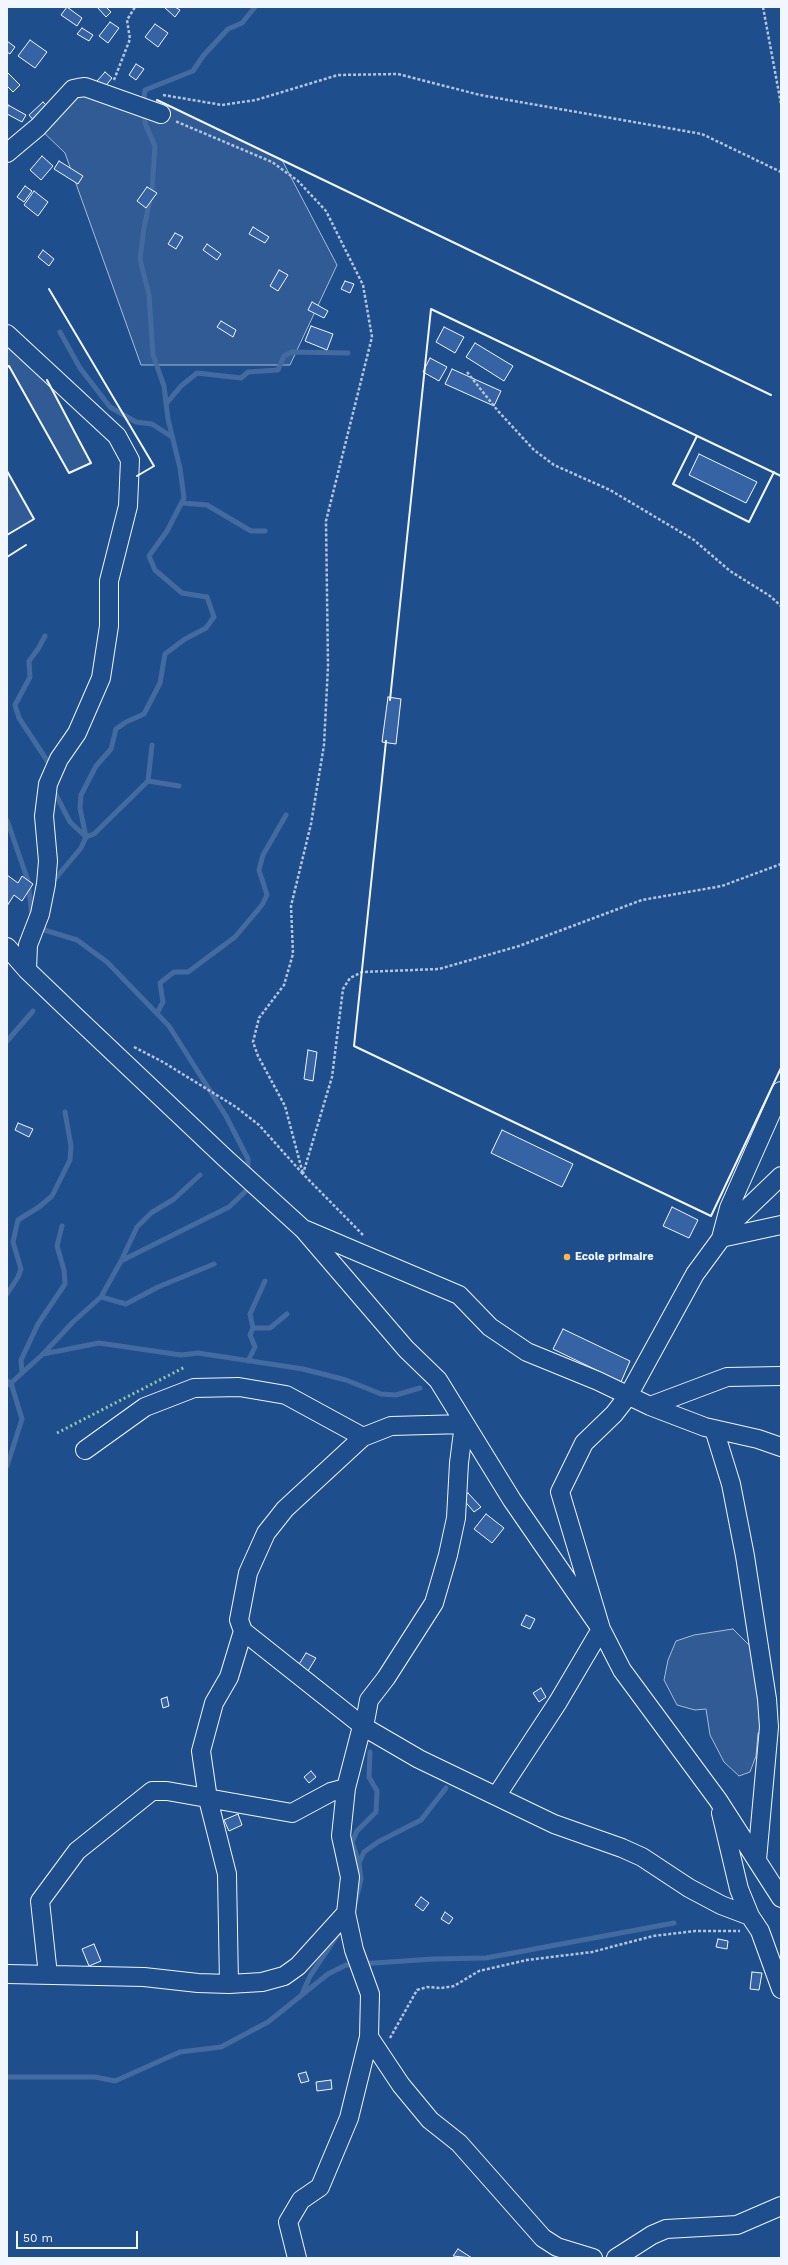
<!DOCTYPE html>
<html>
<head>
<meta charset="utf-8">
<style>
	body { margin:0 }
	#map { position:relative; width:788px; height:2265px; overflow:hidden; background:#1f4e8c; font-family:"Work Sans",sans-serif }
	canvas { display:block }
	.frame { position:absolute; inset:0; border:8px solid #f2f6ff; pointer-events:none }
	.scale { position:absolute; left:16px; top:2231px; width:122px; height:18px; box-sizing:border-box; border:2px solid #f2f6ff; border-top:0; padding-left:5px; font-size:12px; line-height:14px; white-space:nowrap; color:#f2f6ff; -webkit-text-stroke:3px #1f4e8c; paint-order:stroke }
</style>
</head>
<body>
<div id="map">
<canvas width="788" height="2265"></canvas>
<div class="frame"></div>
<div class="scale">50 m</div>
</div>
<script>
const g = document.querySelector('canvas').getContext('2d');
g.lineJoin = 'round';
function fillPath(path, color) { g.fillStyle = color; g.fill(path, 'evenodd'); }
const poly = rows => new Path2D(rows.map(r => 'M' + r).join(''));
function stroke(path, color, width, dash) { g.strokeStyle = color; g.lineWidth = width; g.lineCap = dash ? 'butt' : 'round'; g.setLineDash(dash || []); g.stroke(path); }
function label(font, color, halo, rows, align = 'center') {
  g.font = font + ' "Work Sans",sans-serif'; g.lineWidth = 3; g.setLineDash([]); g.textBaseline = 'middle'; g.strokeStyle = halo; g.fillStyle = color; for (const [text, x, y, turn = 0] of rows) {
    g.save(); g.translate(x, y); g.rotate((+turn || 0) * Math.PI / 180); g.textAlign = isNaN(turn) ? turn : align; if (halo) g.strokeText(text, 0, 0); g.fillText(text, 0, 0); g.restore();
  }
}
const built = poly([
	[77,81,152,113,157,100,282,160,337,265,290,365,141,365,65,153,38,127,77,81],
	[7,337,41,368,91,463,69,473,9,366,7,367,7,337],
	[7,471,34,519,7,535,7,471],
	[733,1629,750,1646,769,1727,758,1733,756,1756,750,1772,739,1776,724,1762,710,1735,706,1709,695,1710,677,1705,664,1680,668,1660,676,1641,694,1635,733,1629]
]);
fillPath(built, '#305b95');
stroke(built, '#a8bbd7', 1);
stroke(poly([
	[143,104,145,90,193,71,203,56,228,29,242,23,255,7],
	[60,332,80,368,110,407,136,422,152,424,172,437],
	[166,404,181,386,197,373,241,378,248,372,278,370,284,356,292,352,348,353],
	[182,503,207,505,251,531,265,531],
	[45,636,38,649,29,661,30,677,15,705,19,718,52,768],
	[148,781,152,745],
	[54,791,70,822,86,837,94,834,148,781,179,786],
	[7,820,28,881,32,917],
	[55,879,81,848,86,837,80,808,81,795,96,766,111,749,116,729,126,722,144,714,160,683,165,654,185,639,206,628,214,617,207,597,182,593,155,570,149,556,167,531,184,498,180,468,168,419,164,386,153,355,149,295,140,259,144,228,152,190,155,146,146,126,143,112],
	[38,928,77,940,107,962,169,1026,226,1116,248,1159,248,1173],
	[157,1013,163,1002,160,983,174,972,188,972,235,937,262,905,267,895,259,870,263,855,286,815],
	[7,1041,33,1011],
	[121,1261,137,1227,151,1213,174,1199,200,1175],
	[7,1294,18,1277,21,1269,13,1242,18,1220,39,1207,52,1196,70,1160,71,1146,65,1112],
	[101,1297,126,1304,158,1287,214,1264],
	[253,1328,270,1328,287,1314],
	[43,1354,99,1343,181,1355,198,1353,303,1369,346,1380,381,1394,396,1395,420,1388],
	[248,1361,255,1347,250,1335,253,1328,250,1314,265,1281],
	[22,1373,21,1360,38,1324,65,1284,64,1270,57,1246,62,1226],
	[7,1381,11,1383,7,1385],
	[7,1466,22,1419,11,1383,43,1354,73,1322,101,1297,121,1261,229,1207,249,1188,249,1184],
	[359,1863,352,1842,357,1831,376,1812,377,1791,369,1777,370,1752],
	[355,1904,361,1879,359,1863,364,1852,378,1842,421,1820,446,1788],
	[302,1994,310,1976,340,1931],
	[7,2077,95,2077,115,2081,180,2052,221,2047,268,2022,328,1974,346,1965,433,1959,486,1958,674,1923]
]), '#446ba0', 5);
const building = poly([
	[67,7,82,18,77,26,61,15,67,7],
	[97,7,106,7,111,12,106,17,97,7],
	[164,7,175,7,180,10,175,17,164,7],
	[110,22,119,28,108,43,99,36,110,22],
	[155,24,168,33,158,47,145,37,155,24],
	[82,28,93,35,89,41,77,34,82,28],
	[30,40,47,52,35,68,18,56,30,40],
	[7,41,15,47,10,54,7,52,7,41],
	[136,64,144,69,136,80,129,75,136,64],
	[7,72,20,85,13,92,7,86,7,72],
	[105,72,112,78,104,88,97,81,105,72],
	[43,102,50,109,36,123,29,115,43,102],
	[8,105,26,115,22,122,7,114,8,105],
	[42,156,53,166,41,180,30,170,42,156],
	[59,161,83,176,78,184,54,169,59,161],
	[25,186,32,191,24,202,17,197,25,186],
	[147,187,157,193,146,208,137,201,147,187],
	[34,191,48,202,38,216,24,205,34,191],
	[253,227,269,237,265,243,249,234,253,227],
	[175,233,183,237,176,249,168,244,175,233],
	[207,244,221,254,217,260,203,250,207,244],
	[43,250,54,259,49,266,38,257,43,250],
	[279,270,288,275,278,291,270,286,279,270],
	[345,281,354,284,350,293,341,289,345,281],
	[312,302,328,311,324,318,308,310,312,302],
	[221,321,236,330,233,337,217,327,221,321],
	[311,326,333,334,327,350,305,341,311,326],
	[444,327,464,337,455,353,436,342,444,327],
	[475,343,513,366,504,381,466,357,475,343],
	[430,358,447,367,439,381,423,372,430,358],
	[452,369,501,391,494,406,445,384,452,369],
	[699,454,757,482,746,503,689,475,699,454],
	[388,697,401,699,396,744,382,742,388,697],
	[7,875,18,883,22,876,33,884,22,901,14,895,7,906,7,875],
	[308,1050,317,1052,313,1081,304,1079,308,1050],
	[18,1123,33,1129,29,1137,15,1130,18,1123],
	[502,1130,573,1164,562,1187,491,1153,502,1130],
	[672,1207,698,1220,689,1238,663,1226,672,1207],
	[563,1329,630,1361,621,1382,553,1349,563,1329],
	[468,1493,481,1507,474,1512,462,1498,468,1493],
	[486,1514,504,1528,492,1543,474,1529,486,1514],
	[526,1615,535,1619,530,1629,521,1625,526,1615],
	[306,1653,316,1658,308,1671,298,1666,306,1653],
	[541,1688,546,1697,539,1702,533,1693,541,1688],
	[167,1697,169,1706,163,1708,161,1699,167,1697],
	[311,1771,316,1777,309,1783,304,1777,311,1771],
	[238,1814,242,1825,229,1831,224,1820,238,1814],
	[421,1897,429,1903,423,1911,415,1905,421,1897],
	[445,1912,453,1918,449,1924,441,1919,445,1912],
	[718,1939,728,1941,727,1949,716,1947,718,1939],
	[94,1944,101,1961,89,1966,82,1949,94,1944],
	[752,1972,762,1973,759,1990,750,1989,752,1972],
	[306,2072,309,2081,301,2083,298,2074,306,2072],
	[331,2080,332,2089,317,2091,316,2082,331,2080],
	[458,2249,472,2258,453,2256,458,2249]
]);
fillPath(building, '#3563a3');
stroke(building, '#f2f6ff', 1);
const minor = poly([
	[7,153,38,127,73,89,78,88,85,87,161,114],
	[7,334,117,436,130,460,128,506,109,581,109,626,101,678,77,733,59,759,48,784,44,816,48,861,46,884,40,914,28,945,27,970],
	[7,947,27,970,75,1016,224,1157,303,1229,406,1349,438,1380,512,1500,601,1629,622,1670,718,1800,781,1898],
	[781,1091,729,1208,721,1238,781,1225],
	[306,1230,459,1295,490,1327,527,1352,598,1381,650,1406,705,1427,758,1439,781,1447],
	[650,1406,727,1377,781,1376],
	[714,1429,731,1484,745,1556,767,1699,769,1727,757,1860],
	[85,1450,145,1407,194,1388,239,1387,286,1395,363,1437],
	[497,1795,558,1702,601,1629,560,1492,584,1443,614,1414,628,1396,695,1274,734,1221,781,1176],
	[721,1813,739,1889,750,1916,760,1931,781,1989],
	[7,1974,144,1977,198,1983,229,1984,262,1982,284,1976,298,1966,346,1913],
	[48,1975,40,1901,77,1851,152,1791,167,1791,292,1813,331,1792,346,1788],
	[229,1984,227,1874,208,1799,201,1751,214,1703,229,1677,243,1631],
	[369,2037,401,2085,430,2120,459,2143,543,2238,557,2247,593,2258],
	[297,2258,288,2222,301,2200,320,2187,349,2118,369,2037,370,1994,354,1950,346,1913,350,1877,341,1836,346,1788,361,1730,364,1727,369,1700,386,1678,434,1603,448,1555,456,1518,459,1463,464,1424,391,1426,363,1437,285,1509,266,1533,248,1573,239,1620,243,1631,364,1727,419,1759,554,1824,622,1848,642,1857,689,1888,721,1905,750,1916],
	[616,2258,652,2235,666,2229,737,2225,781,2206]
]);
stroke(minor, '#f2f6ff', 20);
stroke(poly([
	[763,7,781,104],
	[114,80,130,39,127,20,135,7],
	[163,95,222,105,256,100,338,75,398,74,480,95,702,134,781,172],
	[467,372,498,411,534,450,554,465,610,490,694,540,730,571,770,596,781,606],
	[134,1047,163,1062,236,1107,259,1125,303,1174,285,1106,258,1056,253,1042,259,1018,284,985,293,954,291,906,311,824,324,745,328,666,326,521,372,337,363,285,326,211,298,181,272,162,175,121],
	[363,1235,303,1174,332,1077,343,989,350,978,362,972,439,969,519,946,642,900,722,886,781,864],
	[390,2038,417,1990,427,1987,441,1988,454,1986,479,1971,527,1960,592,1952,653,1936,695,1931,740,1931]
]), '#b3c4dc', 2.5, [3, 2]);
stroke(minor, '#1f4e8c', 18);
stroke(poly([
	[57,1433,185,1367]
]), '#97c8a6', 3, [2, 3]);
stroke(poly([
	[157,100,771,395],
	[49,289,154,466,137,476],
	[7,367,9,366,69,473,91,463,47,380],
	[697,436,673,484,749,522,774,472],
	[7,471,34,519,7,535],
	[7,557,26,545],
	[390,700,431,309,781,476],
	[386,741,354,1046,711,1216,781,1068]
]), '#f2f6ff', 2);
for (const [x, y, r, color] of [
	[567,1257,4,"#ffb74d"]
]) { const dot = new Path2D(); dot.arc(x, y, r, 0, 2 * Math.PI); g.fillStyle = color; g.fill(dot); stroke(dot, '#1f4e8c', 1.5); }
label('bold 11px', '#f2f6ff', '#1f4e8c', [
	["Ecole primaire",575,1257]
], 'left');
</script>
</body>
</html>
